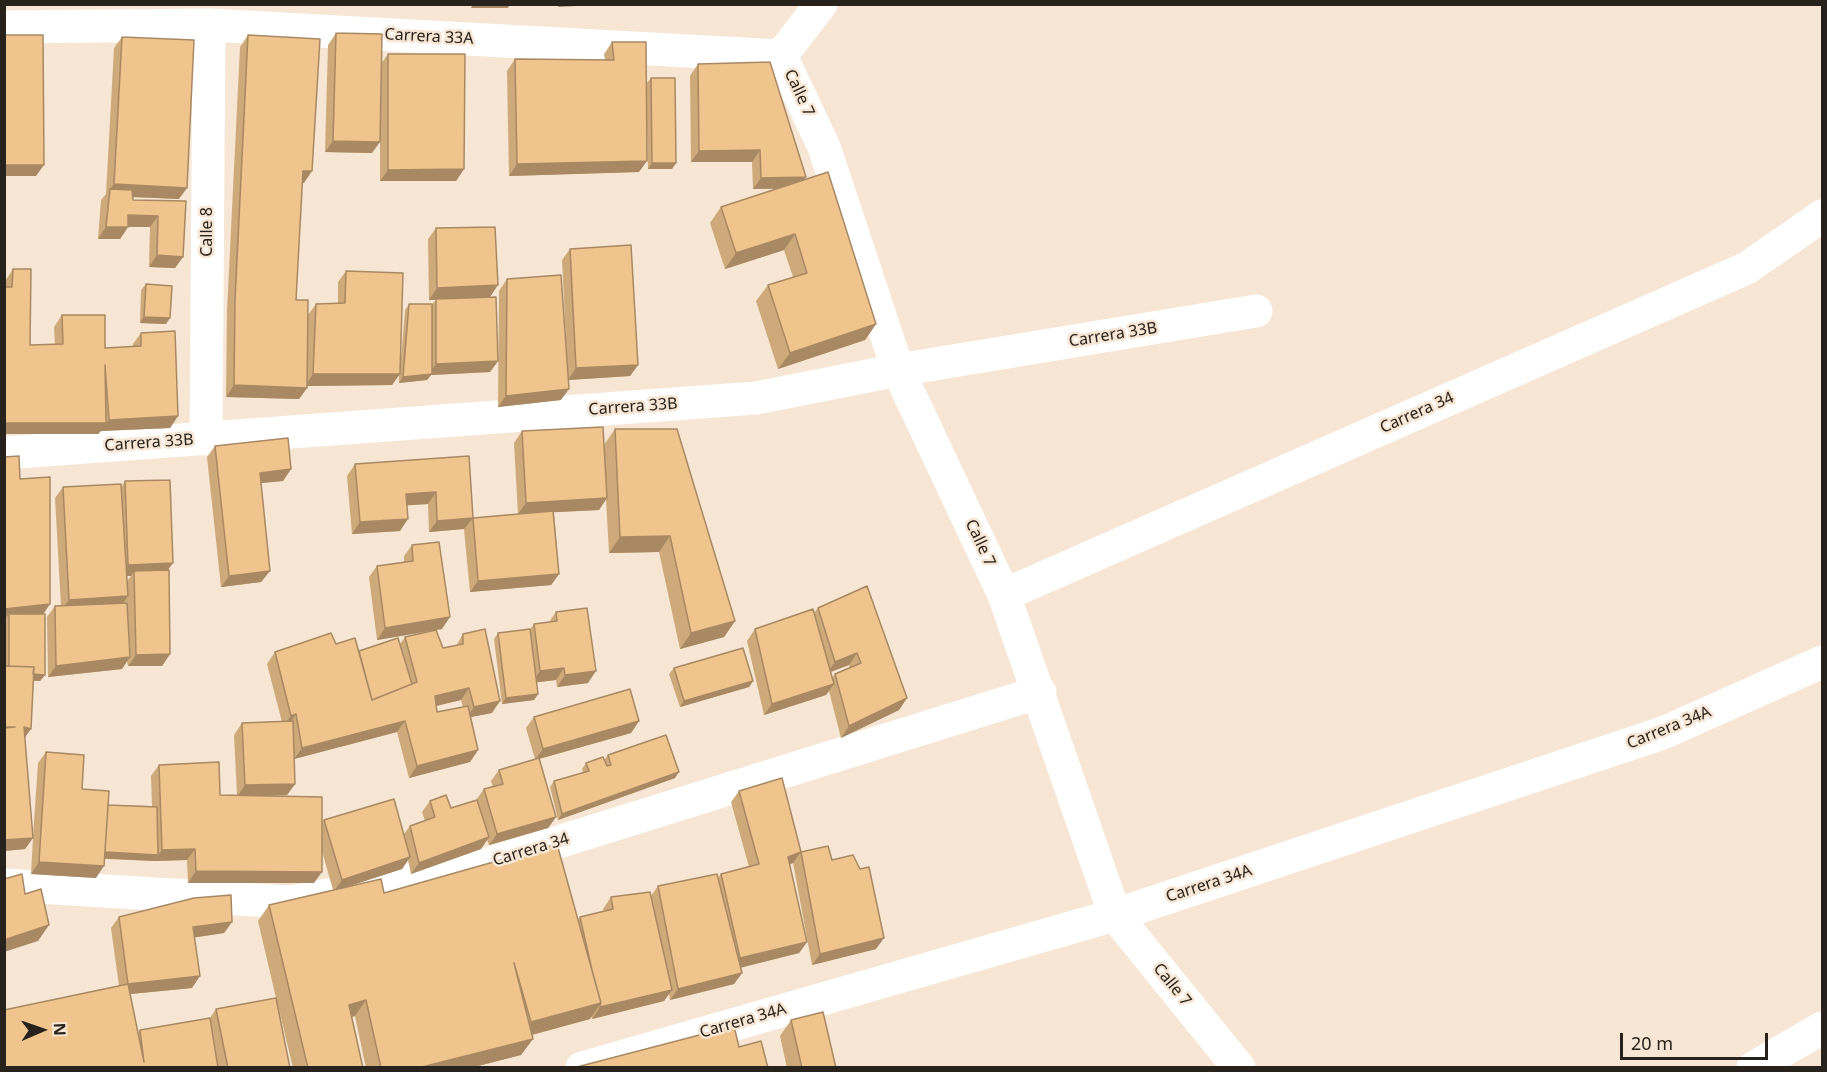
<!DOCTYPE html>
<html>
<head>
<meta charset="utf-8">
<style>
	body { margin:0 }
	#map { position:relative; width:1827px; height:1072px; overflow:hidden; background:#f6e6d3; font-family:"Noto Sans",sans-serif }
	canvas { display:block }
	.frame { position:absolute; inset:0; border:6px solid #27221b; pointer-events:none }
	.north { position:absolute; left:12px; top:1000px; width:60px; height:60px; -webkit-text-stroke:4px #f6e6d3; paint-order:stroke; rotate:88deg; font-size:16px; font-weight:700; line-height:24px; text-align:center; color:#27221b }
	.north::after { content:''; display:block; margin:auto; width:21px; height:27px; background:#27221b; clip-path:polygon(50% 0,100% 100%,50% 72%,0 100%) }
	.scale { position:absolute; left:1620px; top:1033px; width:148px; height:27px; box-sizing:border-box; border:3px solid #27221b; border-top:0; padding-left:8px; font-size:18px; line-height:21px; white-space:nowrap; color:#27221b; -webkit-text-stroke:4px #f6e6d3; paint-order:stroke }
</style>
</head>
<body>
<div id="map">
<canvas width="1827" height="1072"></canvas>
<div class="frame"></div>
<div class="north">N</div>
<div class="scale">20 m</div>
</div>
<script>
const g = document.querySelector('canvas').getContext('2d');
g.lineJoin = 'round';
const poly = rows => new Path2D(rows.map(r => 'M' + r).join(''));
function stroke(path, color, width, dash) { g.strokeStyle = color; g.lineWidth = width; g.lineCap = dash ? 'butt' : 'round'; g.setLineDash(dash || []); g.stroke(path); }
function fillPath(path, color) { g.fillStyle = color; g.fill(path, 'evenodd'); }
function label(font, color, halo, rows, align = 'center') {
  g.font = font + ' "Noto Sans",sans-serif'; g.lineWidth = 5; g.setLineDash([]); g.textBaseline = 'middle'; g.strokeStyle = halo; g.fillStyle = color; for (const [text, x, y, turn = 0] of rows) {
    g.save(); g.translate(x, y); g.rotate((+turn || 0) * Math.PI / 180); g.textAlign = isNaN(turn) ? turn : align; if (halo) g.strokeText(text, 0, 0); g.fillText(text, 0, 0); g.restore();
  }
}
stroke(poly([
	[821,4,781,56,824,147,898,370,1004,595,1115,915,1239,1068],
	[4,27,209,25,781,56],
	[206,439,209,25],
	[4,453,756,398,898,370,1256,311],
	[1004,595,1747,268,1822,216],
	[4,885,291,902,478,867,1040,692],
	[582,1068,1115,915,1663,733,1822,662],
	[1753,1068,1822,1028]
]), '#fff', 33);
fillPath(poly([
	[336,33,381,64,388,54,464,169,456,181,380,181,380,122,372,153,325,152,328,45],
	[248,35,304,183,302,183,296,300,307,336,308,315,316,304,338,303,338,282,346,271,401,360,405,310,409,304,432,304,436,300,429,300,428,239,436,228,490,297,498,361,490,372,431,375,427,380,399,383,399,375,392,385,307,386,307,388,299,399,226,397,227,311,240,47],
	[122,37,179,199,132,197,133,200,186,201,183,257,175,268,149,267,150,227,128,227,120,239,98,239,101,200,106,194,114,48],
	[612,42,639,172,509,176,507,71,515,59,605,60,604,54],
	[698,64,803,180,876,324,865,340,778,369,756,301,768,285,793,277,784,250,725,269,710,223,721,207,778,189,753,189,752,162,691,162,690,76],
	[651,78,676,163,672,169,648,169,646,84],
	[570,249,638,365,630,376,568,380,562,260],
	[13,269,30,345,55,344,54,327,62,315,105,348,133,347,133,344,141,333,178,416,170,428,101,431,98,434,4,434,4,287,5,281],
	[507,279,561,400,498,407,499,291],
	[146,284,166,324,140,323,141,290],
	[615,429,735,621,724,637,680,649,659,552,609,553,606,499,599,510,554,512,559,574,551,585,470,592,464,529,429,532,428,504,407,505,400,531,352,534,347,476,355,464,469,456,473,518,518,514,514,443,522,431,604,445],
	[215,446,291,469,283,481,261,483,270,571,261,582,221,587,207,457],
	[20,479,44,614,45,675,40,681,33,681,25,737,33,837,38,763,46,752,82,789,108,805,152,806,151,776,159,765,220,795,237,795,234,735,242,723,282,722,267,664,275,652,336,644,359,651,400,644,405,637,443,648,456,646,463,634,492,713,470,717,478,750,470,762,409,778,397,732,294,759,295,784,287,795,261,796,322,822,324,820,404,834,410,826,425,821,422,812,430,801,451,808,476,800,484,789,493,787,491,781,499,770,535,759,526,728,534,717,639,721,631,733,539,759,556,817,548,828,489,845,487,840,481,849,411,874,408,860,402,869,346,887,578,920,580,917,604,911,603,909,611,897,651,896,658,886,718,878,721,874,749,867,731,802,739,791,801,852,832,860,876,949,812,965,793,863,789,865,807,942,799,953,741,967,742,973,734,984,670,1000,669,994,664,1001,592,1019,592,1016,590,1019,532,1035,521,1055,470,1068,366,1068,355,1016,352,1017,363,1068,293,1068,278,1005,290,1068,4,1068,119,986,111,928,119,917,232,922,224,933,195,937,192,988,130,994,138,1032,140,1030,210,1018,216,1009,276,998,258,921,269,905,333,890,322,851,314,883,188,883,187,860,154,861,105,859,96,878,31,874,33,838,25,849,4,851,5,620],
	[461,700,463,707,437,712,436,706],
	[125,481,167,570,170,654,162,666,128,666,127,661,122,669,48,677,47,617,55,606,61,606,55,498,63,487,121,488],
	[127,576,131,576,127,581],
	[412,545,442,629,377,640,369,577,377,566,404,562,404,556],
	[818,608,907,698,899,710,841,738,829,691,826,695,764,715,747,641,755,629,814,613],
	[849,665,850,668,835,674,832,678,831,672],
	[556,612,588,683,557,687,556,680,536,682,538,694,534,700,502,704,494,639,498,633,530,629,534,624,549,622],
	[674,668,753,681,749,687,680,707,669,674],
	[608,755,675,778,558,820,550,787,554,781,583,773,582,769,586,763,604,760],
	[791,1020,836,1068,787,1068,780,1036]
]), '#cea979');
fillPath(poly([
	[473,4,510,4,508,8,471,8],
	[560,4,613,4,558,7],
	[333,141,380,142,372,153,325,152],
	[760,150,752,162,691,162,699,151],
	[647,161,639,172,509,176,517,164],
	[652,163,676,163,672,169,648,169],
	[4,165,44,165,36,176,4,176],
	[464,169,456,181,380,181,388,170],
	[303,171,312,171,304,183,295,182],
	[806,177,798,188,753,189,761,178],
	[114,184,187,188,179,199,109,196,109,191],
	[128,215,158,216,150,227,120,227],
	[106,227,128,227,120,239,98,239],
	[795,234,784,250,725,269,736,253],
	[157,255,183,257,175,268,149,267],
	[498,285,490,297,429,300,437,288],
	[144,317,170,318,166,324,140,323],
	[876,324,865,340,778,369,790,353],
	[498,361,490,372,431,375,427,380,399,383,403,377,429,374,436,364],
	[638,365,630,376,568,380,576,368],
	[313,374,400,374,392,385,305,386],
	[234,385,307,388,299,399,226,397],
	[569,389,561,400,498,407,506,396],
	[178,416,170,428,101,431,98,434,4,434,4,423,106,423,109,420],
	[291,469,283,481,251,484,260,473],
	[436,492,428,504,398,506,406,494],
	[607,498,599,510,518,514,526,503],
	[473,518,464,529,429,532,437,521],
	[408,519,400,531,352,534,360,522],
	[670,536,659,552,609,553,620,537],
	[173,563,165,574,134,571,131,576,120,576,128,565],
	[270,571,261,582,221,587,229,576],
	[559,574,551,585,470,592,478,581],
	[128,596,120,608,61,611,69,600],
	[50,604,42,616,9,614,4,619,4,609],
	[450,617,442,629,377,640,385,628],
	[735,621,724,637,680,649,691,633],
	[857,653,849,665,827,673,835,662],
	[170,654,162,666,128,666,136,655],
	[130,657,122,669,48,677,56,666],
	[564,668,556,680,532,683,540,671],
	[596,671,588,683,557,687,565,675],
	[9,672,45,675,40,681,5,678],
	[753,681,749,687,680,707,684,701],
	[834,684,826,695,764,715,772,704],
	[469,688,461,700,427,708,435,696],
	[538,694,534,700,502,704,506,698],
	[907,698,899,710,841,738,849,726],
	[500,701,492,713,466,718,474,707],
	[296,714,288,726,283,727,291,716],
	[405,721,397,732,294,759,302,748],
	[639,721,631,733,535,760,543,749],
	[24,727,31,729,23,740],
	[478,750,470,762,409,778,417,766],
	[679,772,675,778,558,820,562,814],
	[295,784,287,795,237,797,245,785],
	[556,817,548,828,489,845,497,834],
	[489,837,481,849,411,874,419,863],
	[33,838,25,849,4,851,4,840],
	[195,849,187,860,154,861,162,850],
	[102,852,158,855,154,861,97,858],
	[801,852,793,863,780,868,788,857],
	[410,857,402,869,334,891,342,880],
	[39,862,104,866,96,878,31,874],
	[196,871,322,872,314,883,188,883],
	[232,922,224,933,185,939,193,927],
	[49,925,38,941,4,952,4,940],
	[884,938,876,949,812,965,820,954],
	[807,942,799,953,732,970,740,958],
	[742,973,734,984,670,1000,678,989],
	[200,976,192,988,120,995,128,984],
	[672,990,664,1001,592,1019,600,1007],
	[366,1000,355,1016,337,1021,349,1005],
	[601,1003,590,1019,520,1038,531,1022],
	[533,1039,521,1055,470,1068,418,1068]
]), '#a88963');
const building = poly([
	[336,33,382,34,380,142,333,141,336,33],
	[4,35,43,35,44,165,4,165,4,35],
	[248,35,320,39,312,171,303,171,296,300,308,300,307,388,234,385,235,300,248,35],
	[122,37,194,40,187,188,114,184,122,37],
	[612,42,646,42,647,161,517,164,515,59,614,60,612,42],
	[388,54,465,54,464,169,388,170,388,54],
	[770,62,806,177,761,178,760,150,699,151,698,64,770,62],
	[651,78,675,78,676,163,652,163,651,78],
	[828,172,876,324,790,353,768,285,807,273,795,234,736,253,721,207,828,172],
	[110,189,132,190,133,200,186,201,183,257,157,255,158,216,128,215,128,227,106,227,110,189],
	[495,227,498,285,437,288,436,228,495,227],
	[631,245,638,365,576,368,570,249,631,245],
	[13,269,31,269,30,345,63,344,62,315,105,315,105,348,141,346,141,333,175,331,178,416,109,420,105,365,106,423,4,423,4,287,12,287,13,269],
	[346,271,403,273,400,374,313,374,316,304,345,303,346,271],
	[561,275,569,389,506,396,507,279,561,275],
	[146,284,172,286,170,318,144,317,146,284],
	[496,297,498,361,436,364,436,299,496,297],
	[409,304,432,304,432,374,403,377,409,304],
	[603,427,607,498,526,503,522,431,603,427],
	[615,429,677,429,735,621,691,633,670,536,620,537,615,429],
	[288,438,291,469,260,473,270,571,229,576,215,446,288,438],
	[19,456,20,479,50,477,50,604,4,609,4,457,19,456],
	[469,456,473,518,553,511,559,574,478,581,473,518,437,521,436,492,406,494,408,519,360,522,355,464,469,456],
	[170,480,173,563,128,565,125,481,170,480],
	[121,484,128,596,69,600,63,487,121,484],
	[439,542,450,617,385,628,377,566,413,561,412,545,439,542],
	[169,570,170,654,136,655,134,571,169,570],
	[867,586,907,698,849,726,835,674,861,663,857,653,835,662,818,608,867,586],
	[127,603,130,657,56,666,55,606,127,603],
	[587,608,596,671,565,675,564,668,540,671,534,624,557,621,556,612,587,608],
	[813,609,834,684,772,704,755,629,813,609],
	[9,614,45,614,45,675,33,674,34,667,9,666,9,614],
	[485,629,500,701,474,707,469,688,435,696,437,712,468,706,478,750,417,766,405,721,302,748,296,714,291,716,275,652,331,633,336,644,355,638,372,700,417,682,405,637,436,630,443,648,463,644,463,634,485,629],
	[530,629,538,694,506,698,498,633,530,629],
	[398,638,412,684,372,700,359,651,398,638],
	[743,648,753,681,684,701,674,668,743,648],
	[4,666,34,667,31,729,24,727,33,838,4,840,4,728,15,727,4,727,4,666],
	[630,689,639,721,543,749,534,717,630,689],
	[293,721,295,784,245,785,242,723,293,721],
	[666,735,679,772,562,814,554,781,589,771,586,763,603,757,607,766,611,765,608,755,666,735],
	[46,752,84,755,82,789,109,791,104,866,39,862,46,752],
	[539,758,556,817,497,834,484,789,503,784,499,770,539,758],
	[219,762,220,795,322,797,322,872,196,871,195,849,162,850,159,765,219,762],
	[782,778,801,852,788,857,807,942,740,958,721,874,759,864,739,791,782,778],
	[446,795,451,808,477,800,489,837,419,863,410,826,435,817,430,801,446,795],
	[394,799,410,857,342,880,324,820,394,799],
	[108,805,157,807,158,855,105,852,108,805],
	[557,844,601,1003,531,1022,514,963,533,1039,418,1068,381,1068,366,1000,349,1005,363,1068,308,1068,269,905,381,879,384,893,557,844],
	[828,846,832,860,853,855,860,869,869,867,884,938,820,954,801,852,828,846],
	[22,874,25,894,41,889,49,925,4,940,4,879,22,874],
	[717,874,742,973,678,989,658,886,717,874],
	[650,892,672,990,600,1007,600,1005,601,1003,592,970,580,917,613,909,611,897,650,892],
	[231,895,232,922,193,927,200,976,128,984,119,917,194,898,231,895],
	[128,984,144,1062,140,1030,210,1018,218,1068,4,1068,4,1010,128,984],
	[276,998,290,1068,228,1068,216,1009,276,998],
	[823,1012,836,1068,802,1068,791,1020,823,1012],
	[734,1026,739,1047,761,1041,768,1068,573,1068,734,1026]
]);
fillPath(building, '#f0c48d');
stroke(building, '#a88963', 1.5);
label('16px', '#27221b', '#f6e6d3', [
	["Carrera 33A",429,37,3],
	["Calle 7",799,93,65],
	["Calle 8",207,232,-90],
	["Carrera 33B",1113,335,-9],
	["Carrera 33B",633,407,-4],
	["Carrera 34",1417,413,-24],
	["Carrera 33B",149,443,-4],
	["Calle 7",980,543,65],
	["Carrera 34A",1669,728,-22],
	["Carrera 34",531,850,-17],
	["Carrera 34A",1209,884,-18],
	["Calle 7",1172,985,51],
	["Carrera 34A",743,1021,-16]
]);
</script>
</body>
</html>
